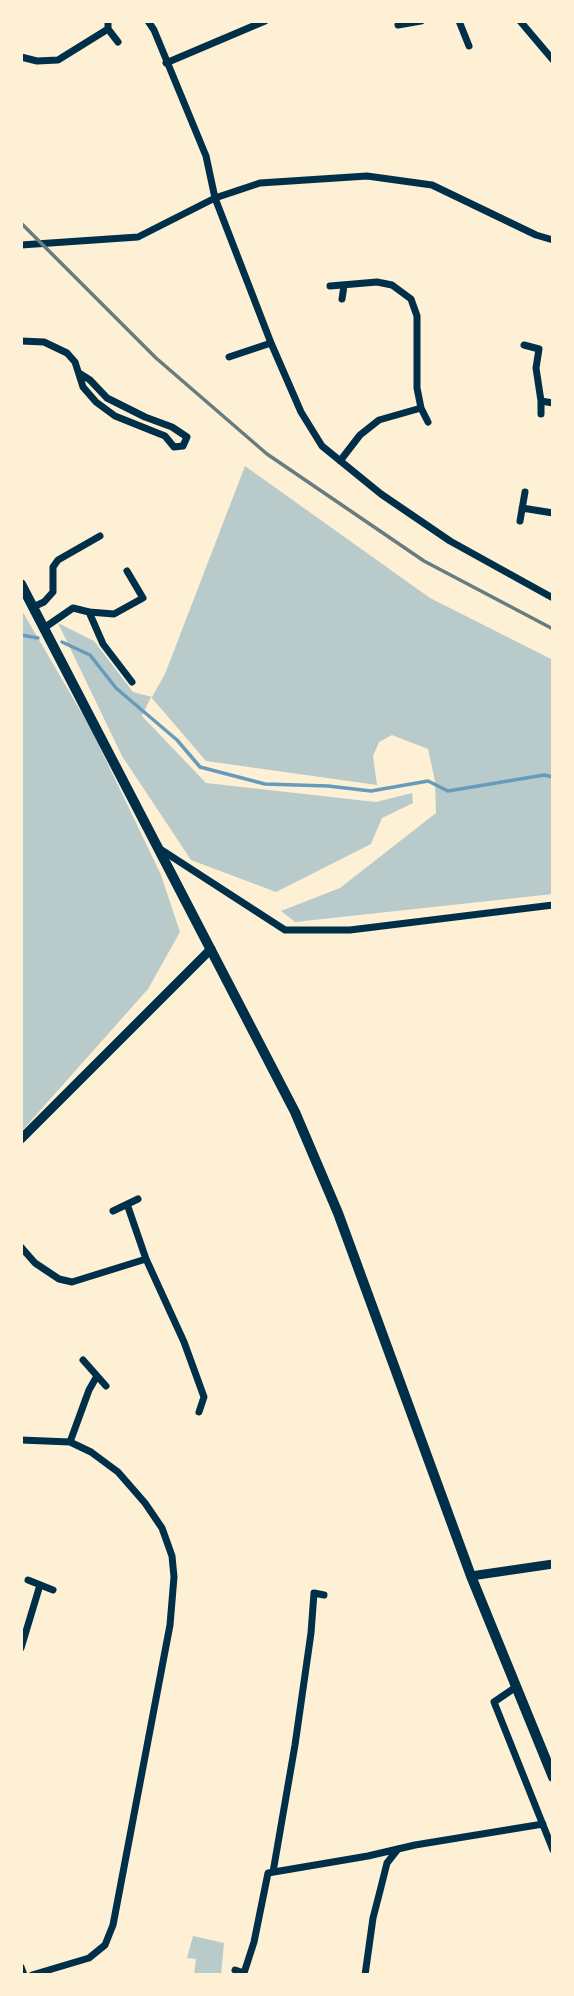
<!DOCTYPE html>
<html>
<head>
<meta charset="utf-8">
<style>
	body { margin:0 }
	#map { position:relative; width:574px; height:1996px; overflow:hidden; background:#fdf0d5; font-family:Figtree,sans-serif }
	canvas { display:block }
	.frame { position:absolute; inset:0; border:23px solid #fdf0d5; pointer-events:none }
</style>
</head>
<body>
<div id="map">
<canvas width="574" height="1996"></canvas>
<div class="frame"></div>
</div>
<script>
const g = document.querySelector('canvas').getContext('2d');
g.lineJoin = 'round';
function fillPath(path, color) { g.fillStyle = color; g.fill(path, 'evenodd'); }
const poly = rows => new Path2D(rows.map(r => 'M' + r).join(''));
function stroke(path, color, width, dash) { g.strokeStyle = color; g.lineWidth = width; g.lineCap = dash ? 'butt' : 'round'; g.setLineDash(dash || []); g.stroke(path); }
fillPath(poly([
	[245,466,430,598,553,660,553,894,295,922,281,911,340,888,436,813,435,781,428,749,392,735,379,742,373,756,377,785,206,761,151,697,142,716,206,783,376,802,412,793,413,803,382,818,371,844,276,892,191,860,122,756,58,623,94,641,133,692,152,697,165,674],
	[21,609,91,729,161,875,180,932,148,989,21,1132],
	[193,1936,224,1943,221,1975,194,1975,196,1959,187,1958]
]), '#b9caca');
stroke(poly([
	[21,635,38,638],
	[62,642,90,655,116,688,177,740,200,767,265,784,328,786,371,791,428,781,448,791,544,775,553,777]
]), '#669bbc', 3.5);
stroke(poly([
	[108,21,108,29,118,42],
	[148,21,154,30,206,156,215,198,271,343,301,412,322,446,381,494,450,541,553,598],
	[459,21,469,46],
	[520,21,553,60],
	[398,25,421,21],
	[21,57,37,61,58,60,108,29],
	[166,63,265,21],
	[21,245,138,237,215,198,260,183,367,176,432,185,536,235,553,240],
	[330,286,377,282,392,285,411,299,417,316,417,388,421,408,428,422],
	[342,299,344,286],
	[21,341,44,342,67,353,75,362,83,387,96,402,115,416,165,436,174,447,183,446,187,437,172,427,145,417,107,398,90,380,79,373],
	[524,345,539,349,536,368,541,401,541,414],
	[229,357,271,343],
	[541,401,553,403],
	[340,461,360,435,379,420,421,408],
	[522,508,553,513],
	[520,521,525,492],
	[33,607,44,602,53,592,53,567,58,560,100,536],
	[89,612,103,644,132,682],
	[44,628,73,608,89,612,114,614,143,598,127,571],
	[160,849,285,930,350,930,553,905],
	[127,1204,146,1259,184,1342,204,1397,199,1412],
	[113,1211,138,1199],
	[21,1247,35,1263,59,1279,72,1282,146,1259],
	[83,1360,106,1386],
	[21,1440,70,1442,91,1452,118,1472,145,1503,162,1528,172,1556,174,1577,170,1625,113,1925,105,1945,89,1958,32,1975],
	[70,1442,89,1390,97,1376],
	[28,1580,53,1590],
	[21,1648,40,1585],
	[516,1687,494,1702,553,1850],
	[273,1872,295,1745,311,1633,314,1593,324,1595],
	[21,1967,24,1975],
	[235,1970,244,1973,254,1942,268,1873,368,1856,415,1845,543,1824],
	[365,1975,373,1918,381,1887,387,1863,398,1849]
]), '#003049', 7);
stroke(poly([
	[21,1139,211,949],
	[471,1576,553,1564]
]), '#003049', 9);
stroke(poly([
	[21,584,295,1112,338,1213,471,1576,553,1777]
]), '#003049', 10);
stroke(poly([
	[21,223,156,358,267,454,424,561,553,629]
]), '#657d81', 3.5);
</script>
</body>
</html>
